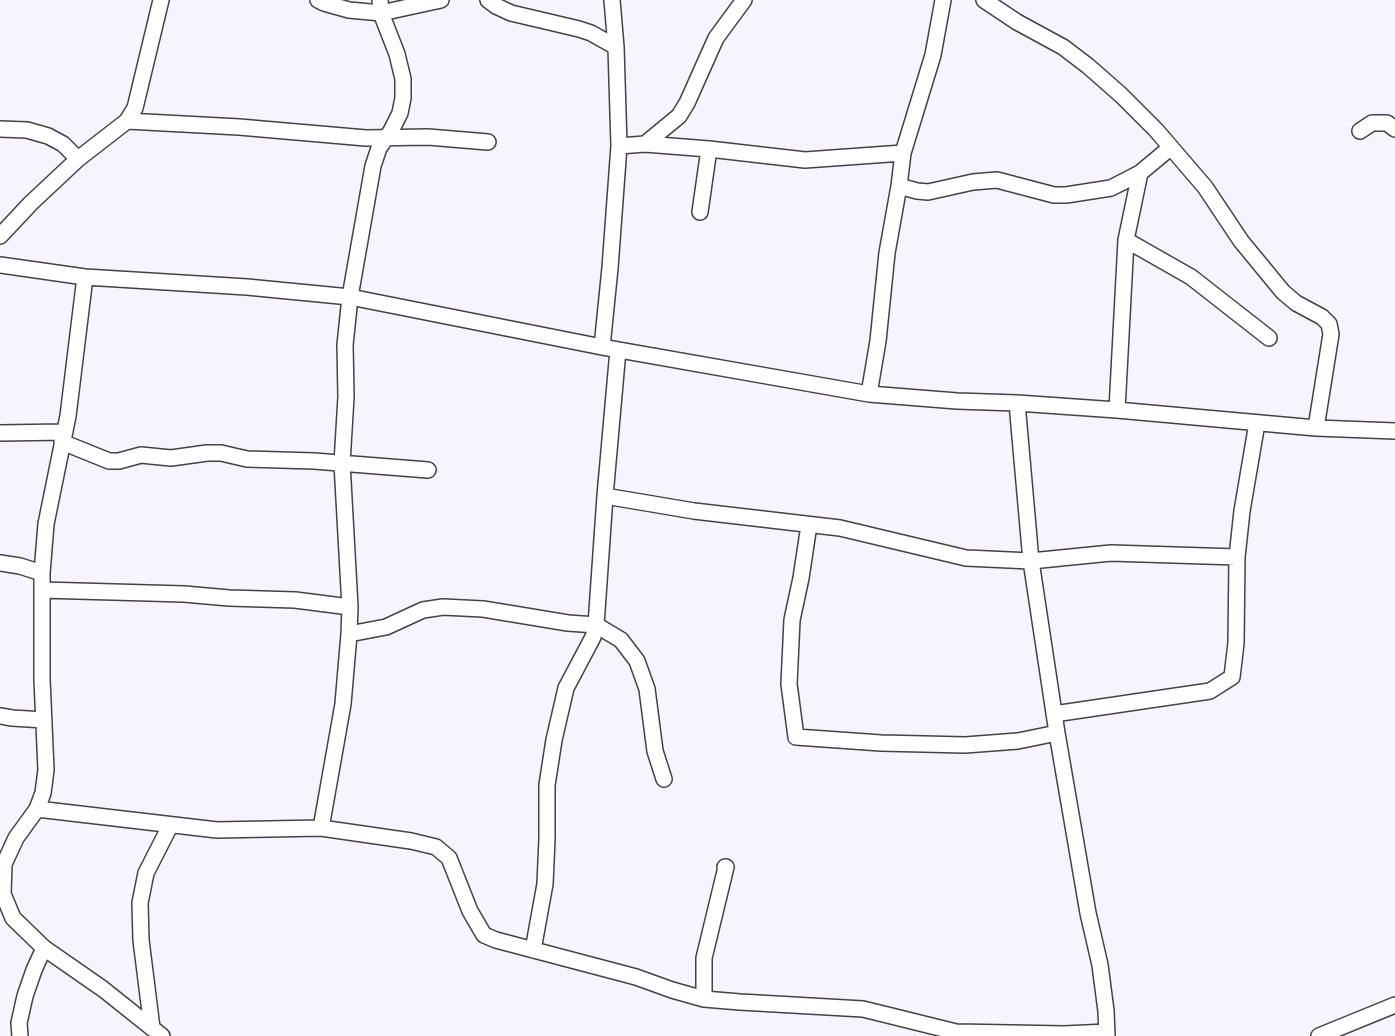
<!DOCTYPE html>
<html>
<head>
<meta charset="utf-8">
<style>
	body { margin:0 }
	canvas { display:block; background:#f7f3ff }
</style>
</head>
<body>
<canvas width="1395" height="1036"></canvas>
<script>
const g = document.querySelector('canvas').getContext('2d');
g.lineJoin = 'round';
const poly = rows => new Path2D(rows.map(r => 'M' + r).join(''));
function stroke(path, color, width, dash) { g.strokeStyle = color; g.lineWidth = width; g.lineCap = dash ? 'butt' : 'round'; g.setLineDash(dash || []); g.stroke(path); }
const minor = poly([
	[318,0,324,3,349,10,381,13,441,0],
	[488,0,496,6,511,13,579,29,591,33,616,47],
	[984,0,1017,22,1063,47,1088,66,1121,95,1156,130,1205,187,1241,241,1283,292,1296,303,1322,317,1329,324,1331,334,1316,428],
	[127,121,239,127,366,138,428,137,488,142],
	[0,129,27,130,48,136,63,144,78,159],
	[1360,131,1372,123,1387,123,1395,129],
	[645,144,679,116,687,103,716,38,744,0],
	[619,146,645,144,709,149,805,160,903,153],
	[899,186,917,191,928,192,973,182,997,180,1054,195,1066,195,1111,188,1140,173],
	[700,212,709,149],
	[0,236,31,203,78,159,127,121,135,108,161,0],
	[1126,240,1191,277,1269,338],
	[0,265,85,277,247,287,350,297,602,347,869,394,957,401,1017,403,1117,410,1316,428,1395,431],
	[85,277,68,416,46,524,42,573,42,679,46,770,43,793,37,809,16,838,4,864,3,894,13,918,44,948,103,989,162,1036],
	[602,347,610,268,619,146,616,47,612,0],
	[869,394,878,341,887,253,899,186,903,153,933,55,943,0],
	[1017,403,1031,561,1057,733,1088,913,1100,965,1106,1011,1107,1036],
	[1117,410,1126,240,1140,173,1170,148],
	[0,433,65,432],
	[62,442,109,461,119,461,141,455,171,458,207,453,221,453,247,459,314,461,428,470],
	[605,496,694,511,840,528,966,558,1031,561,1111,553,1237,557],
	[809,525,801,578,792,620,789,684,796,737,881,743,965,745,1018,741,1057,733],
	[0,563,20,566,42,573],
	[42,590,184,594,229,598,295,600,350,607],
	[349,634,386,627,423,610,443,607,483,609,568,623,596,625,621,640,637,661,647,689,655,751,664,779],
	[1054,714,1210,691,1232,677,1236,643,1237,557,1242,511,1257,423],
	[0,716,12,718,44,720],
	[37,809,217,830,321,828,411,841,436,847,449,858,470,911,484,935,496,940,636,977,672,990,704,999,740,1002,863,1009,956,1032,1064,1034,1107,1032],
	[321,828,343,704,349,634,350,607,342,463,346,397,345,345,350,297,373,166,379,148,391,131,400,113,403,98,403,79,397,54,381,13,380,0],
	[533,950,545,884,547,839,547,785,554,740,566,688,593,637,596,625,605,496,618,350],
	[704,999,704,958,726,867,725,867],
	[152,1028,141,940,140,903,146,873,170,826],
	[20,1036,19,1023,25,996,34,970,44,948],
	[1319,1036,1395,1005]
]);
stroke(minor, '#434343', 18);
stroke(minor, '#fff', 15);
</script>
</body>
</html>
